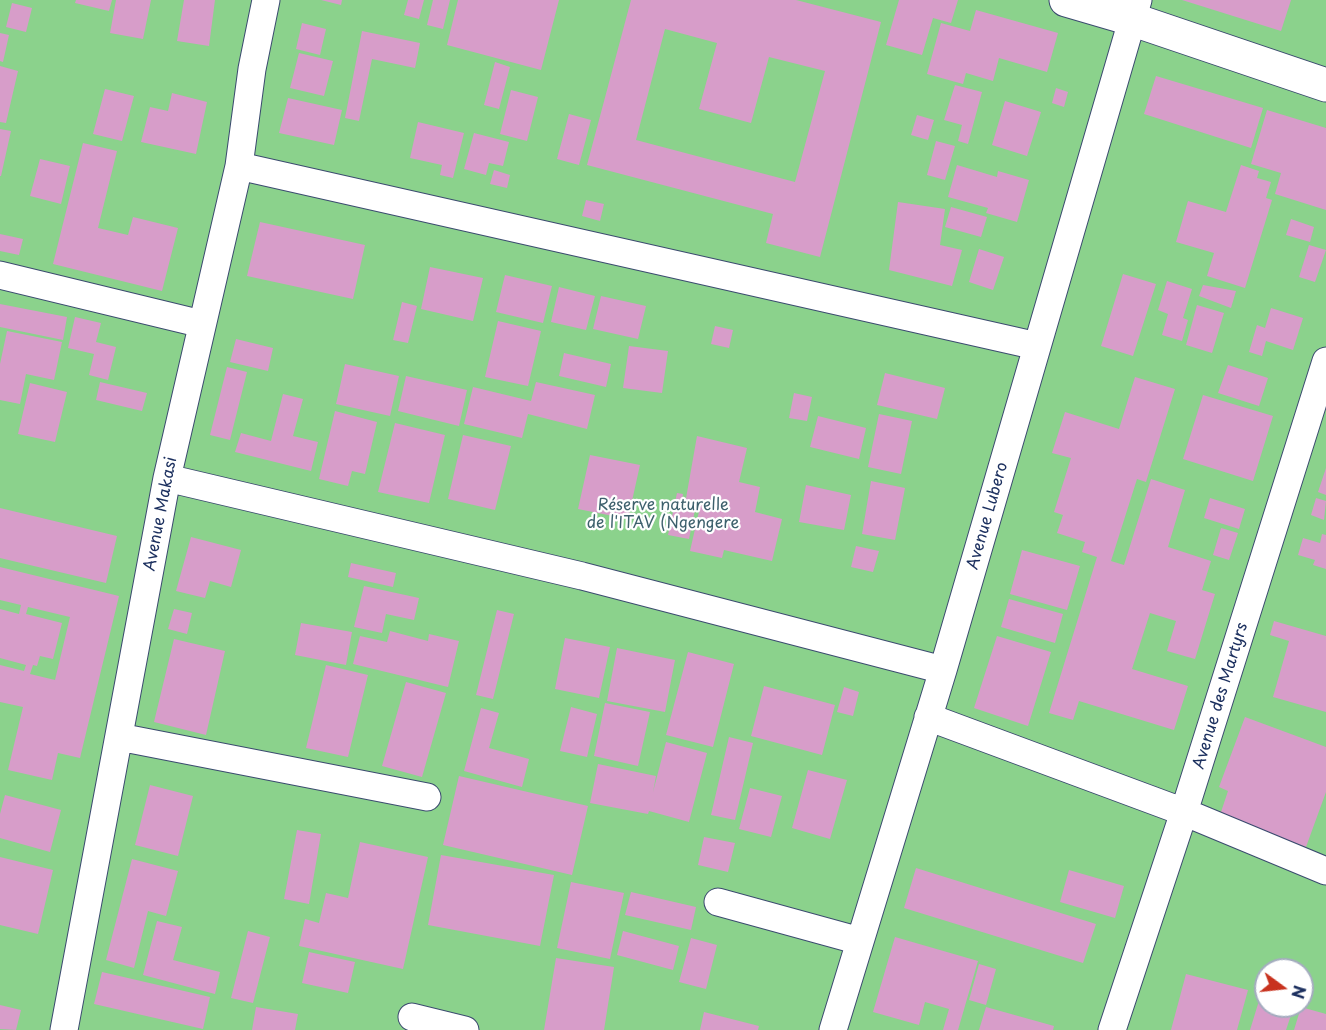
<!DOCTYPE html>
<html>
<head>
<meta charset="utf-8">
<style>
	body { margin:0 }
	#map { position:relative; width:1326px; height:1030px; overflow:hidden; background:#f3e8d2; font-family:"Playpen Sans",sans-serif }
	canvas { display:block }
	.north { position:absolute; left:1254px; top:958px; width:60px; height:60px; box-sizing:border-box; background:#fff; border:2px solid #a4acbf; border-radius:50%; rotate:105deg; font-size:16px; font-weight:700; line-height:24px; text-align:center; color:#1b2f5e }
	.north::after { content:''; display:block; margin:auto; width:21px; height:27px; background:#c8321e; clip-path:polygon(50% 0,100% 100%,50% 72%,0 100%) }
</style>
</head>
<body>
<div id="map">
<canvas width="1326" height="1030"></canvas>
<div class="north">N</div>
</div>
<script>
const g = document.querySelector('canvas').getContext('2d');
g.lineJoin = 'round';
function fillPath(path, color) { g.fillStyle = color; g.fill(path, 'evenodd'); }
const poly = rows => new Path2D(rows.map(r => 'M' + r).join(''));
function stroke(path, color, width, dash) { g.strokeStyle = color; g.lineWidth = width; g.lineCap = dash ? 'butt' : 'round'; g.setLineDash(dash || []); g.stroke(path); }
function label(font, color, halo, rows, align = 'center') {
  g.font = font + ' "Playpen Sans",sans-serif'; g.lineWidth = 4.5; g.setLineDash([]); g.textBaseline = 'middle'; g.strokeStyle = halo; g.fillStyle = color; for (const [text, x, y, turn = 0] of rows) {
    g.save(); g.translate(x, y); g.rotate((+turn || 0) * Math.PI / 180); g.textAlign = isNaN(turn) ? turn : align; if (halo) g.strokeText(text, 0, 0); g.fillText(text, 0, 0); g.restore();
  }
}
fillPath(poly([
	[0,0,1326,0,1326,1030,0,1030],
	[1266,970,1302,970,1302,1006,1266,1006]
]), '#8bd28c');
fillPath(poly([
	[76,0,112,0,109,11,75,3],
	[116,0,151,0,143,39,110,33],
	[184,0,215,0,209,46,177,41],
	[321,0,342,0,341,5],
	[408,0,424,0,419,19,404,15],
	[433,0,450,0,443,29,427,25],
	[458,0,559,0,541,70,447,45],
	[631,0,796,0,881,22,820,257,766,243,773,214,587,165],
	[665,29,717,43,699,109,751,123,769,57,825,71,795,182,636,140],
	[899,0,958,0,951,23,933,18,922,55,886,45],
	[1182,0,1291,0,1281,31],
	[12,3,32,8,26,32,6,27],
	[976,10,1058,33,1047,72,999,58,993,81,966,73,963,84,927,74,941,23,970,31],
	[302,23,326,29,320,55,296,49],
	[362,31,420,43,415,68,372,59,359,121,345,118],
	[0,33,9,35,3,62,0,61],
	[299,53,333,61,324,96,290,88],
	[495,62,510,67,499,109,484,105],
	[0,66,18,71,6,123,0,122],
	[1156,76,1263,108,1251,148,1144,114],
	[955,85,982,92,968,144,958,141,962,125,944,120],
	[1056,88,1068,92,1064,107,1052,103],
	[105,89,134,96,122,141,93,134],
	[511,90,538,97,527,141,500,134],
	[172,93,207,102,196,154,141,142,150,107,168,111],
	[288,98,342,110,334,145,279,133],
	[1005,101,1041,112,1027,156,992,145],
	[1267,110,1326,128,1326,210,1275,194,1281,173,1251,164],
	[569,114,591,120,579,165,557,159],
	[917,115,934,120,928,140,911,135],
	[418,122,464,133,453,178,440,175,442,165,410,158],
	[0,129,11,131,1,176,0,176],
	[474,133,509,142,503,166,489,163,486,175,464,169],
	[936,141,955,146,945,180,927,175],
	[83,143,117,151,98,228,128,235,133,217,178,228,162,291,53,264],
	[40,159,70,166,61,204,30,196],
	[957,165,997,177,998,171,1029,180,1017,222,986,213,988,208,948,197],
	[1241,165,1259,171,1257,178,1271,182,1266,198,1272,200,1245,288,1207,276,1214,253,1176,242,1188,201,1226,212],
	[494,170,510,175,507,188,490,184],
	[586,200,604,204,600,221,582,216],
	[898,202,945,209,940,245,962,250,952,286,889,270],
	[951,207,987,217,981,237,945,227],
	[1291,219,1314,227,1310,242,1286,235],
	[260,222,365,245,353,299,247,276],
	[0,234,23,239,19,255,0,251],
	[1309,245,1326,250,1315,282,1299,277],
	[979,249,1004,257,993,290,969,282],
	[430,267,483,278,473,321,421,309],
	[1123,274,1156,284,1133,356,1101,346],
	[505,275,552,286,543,323,496,312],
	[1167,281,1192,289,1183,318,1188,320,1182,341,1162,335,1168,314,1158,310],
	[1203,285,1236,291,1231,308,1199,296],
	[559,287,595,296,586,330,551,322],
	[601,296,646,306,638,339,593,329],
	[402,302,417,306,408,343,393,340],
	[0,304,67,317,63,340,0,327],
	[1197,305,1224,313,1212,353,1186,345],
	[1271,308,1303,318,1293,350,1266,341,1262,356,1249,352,1257,325,1265,328],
	[75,317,101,323,96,342,116,347,108,380,89,375,94,354,68,348],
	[498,321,541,331,528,386,485,377],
	[715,326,733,330,729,348,711,344],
	[7,331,62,342,54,380,26,374,20,404,0,400,0,364],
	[236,339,273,348,268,371,230,362],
	[629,346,668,351,662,393,623,388],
	[564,353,611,364,606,387,559,376],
	[345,364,399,376,390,416,336,404],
	[1228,365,1268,378,1259,406,1218,393],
	[227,367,247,372,230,440,210,435],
	[885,373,945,388,937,419,877,405],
	[406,376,467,390,459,426,398,411],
	[1135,377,1175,389,1146,482,1137,479,1111,561,1124,565,1151,479,1185,490,1168,547,1211,561,1202,590,1215,594,1195,659,1167,651,1176,621,1150,613,1132,669,1188,686,1174,730,1079,701,1073,720,1049,713,1097,557,1082,552,1085,542,1057,533,1063,515,1054,512,1071,458,1052,453,1065,412,1119,429],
	[100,382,147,393,142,411,96,400],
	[536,382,595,395,587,429,528,414,522,438,464,424,473,387,531,401],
	[30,383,67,392,55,442,18,434],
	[794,393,812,397,807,421,789,418],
	[283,394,303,399,293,436,318,442,311,471,235,452,241,433,271,441],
	[1203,395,1273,416,1253,481,1183,459],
	[335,411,377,422,365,474,352,471,348,486,319,479],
	[879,414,912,421,901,474,868,467],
	[818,416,866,428,859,459,810,447],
	[395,423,445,435,429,503,378,492],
	[463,435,511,446,495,510,448,499],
	[697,436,747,448,739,482,760,487,755,512,782,519,772,561,724,550,722,558,690,551,700,507,685,504],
	[590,455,640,465,628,519,578,509],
	[1326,468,1326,495,1318,492],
	[871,481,905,488,895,540,862,534],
	[806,485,851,495,844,530,799,522],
	[677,493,683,494,681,507,695,510,689,539,668,535],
	[1210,498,1245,509,1239,529,1204,518],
	[1316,498,1326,501,1324,520,1311,515],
	[0,508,117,536,106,583,0,558],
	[1221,528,1238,533,1229,560,1213,555],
	[1322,534,1326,535,1326,569,1313,565,1315,560,1298,555,1303,538,1320,543],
	[191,537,241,550,231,587,210,581,205,598,176,591],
	[856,546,879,551,873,572,851,567],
	[1022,550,1080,566,1067,610,1010,594],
	[351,563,396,573,393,587,348,577],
	[0,567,119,596,80,758,58,753,52,780,8,770,23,707,0,702,0,665,24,671,26,665,0,658,0,609,19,614,21,605,0,600],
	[28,607,70,617,55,680,30,674,33,665,37,666,40,656,53,659,62,623,26,614],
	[364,586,419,598,414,620,386,614,382,633,354,627],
	[1009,599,1063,614,1055,643,1001,627],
	[174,609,192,613,187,634,168,629],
	[497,610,514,614,493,699,476,695],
	[1274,621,1326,636,1326,712,1273,697,1289,641,1270,635],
	[301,623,352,632,346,665,295,655],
	[390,631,428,641,429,634,459,641,448,687,353,664,360,636,387,642],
	[997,636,1051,652,1028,726,974,708],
	[565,638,610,647,599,698,555,689],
	[174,639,225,651,206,735,154,722],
	[617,648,675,660,665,712,607,701],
	[688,652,734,664,713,747,666,735],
	[326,665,368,675,348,757,306,748],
	[406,682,446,693,422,777,382,766],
	[764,686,835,705,822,755,751,736],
	[844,687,859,692,853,716,837,712],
	[605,703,650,712,638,766,594,756],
	[571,707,597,714,587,757,560,751],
	[481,708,499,713,489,748,529,759,522,787,464,771],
	[1245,717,1326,747,1326,792,1306,847,1220,815,1228,791,1219,787],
	[729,737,753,743,735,820,711,815],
	[666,742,707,753,689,822,649,811,648,814,590,803,598,764,656,776,653,792],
	[808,770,847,780,830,839,792,828],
	[459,776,588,806,572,875,443,845],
	[150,785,193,796,178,856,135,845],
	[750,788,782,796,771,837,739,829],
	[5,795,61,810,50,852,0,838,0,814],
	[297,830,321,834,309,904,284,899],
	[704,837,735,843,728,872,698,865],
	[360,842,428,857,403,969,299,946,305,919,319,923,326,893,348,898],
	[441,855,554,875,540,946,428,925],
	[0,857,53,870,38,934,0,925],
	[132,859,178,871,166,916,148,911,134,968,106,960],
	[916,868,1096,924,1083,963,904,908],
	[1069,870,1124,886,1115,918,1060,902],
	[571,882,624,893,610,959,557,948],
	[631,892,696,907,691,930,625,915],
	[157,921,182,927,173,960,220,972,215,994,143,975],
	[248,931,270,937,253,1003,231,998],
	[623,931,679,946,673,970,617,955],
	[895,937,978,961,958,1030,943,1030,949,1009,925,1002,919,1025,873,1012],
	[691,938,717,945,706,989,679,982],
	[309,952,355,962,348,993,302,983],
	[556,958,614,967,604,1030,544,1030],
	[979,964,996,969,986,1005,969,1000],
	[102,972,210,997,203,1029,94,1004],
	[1186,974,1248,990,1237,1030,1171,1030],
	[1262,991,1266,993,1266,1006,1294,1006,1286,1030,1250,1030],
	[0,1005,21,1010,16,1030,0,1029],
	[256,1007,298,1014,295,1030,252,1030],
	[986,1007,1054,1026,1053,1030,979,1030],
	[1301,1007,1326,1014,1326,1030,1294,1030],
	[704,1012,759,1026,758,1030,700,1030]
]), '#d79dc9');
const minor = poly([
	[239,166,1037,346],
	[0,275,202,324],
	[167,478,582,576,943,670],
	[928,717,1184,812,1326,871],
	[119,737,427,797],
	[718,902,860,941],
	[412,1017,465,1030],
	[64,1030,167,478,239,166,252,69,266,0],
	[833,1030,943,670,1138,0],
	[1112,1030,1184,812,1326,361]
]);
const tertiary = poly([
	[1066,0,1131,19,1326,85]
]);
stroke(minor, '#3b4b6f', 29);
stroke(tertiary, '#3b4b6f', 35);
stroke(minor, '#fff', 27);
stroke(tertiary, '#fff', 33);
label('16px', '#3d606c', '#fff', [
	["Réserve naturelle",663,506],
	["de l'ITAV (Ngengere",663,524]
]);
label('16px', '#1b2f5e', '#fff', [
	["Avenue Makasi",161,514,-79],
	["Avenue Lubero",988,516,-74],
	["Avenue des Martyrs",1221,696,-73]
]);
</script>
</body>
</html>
